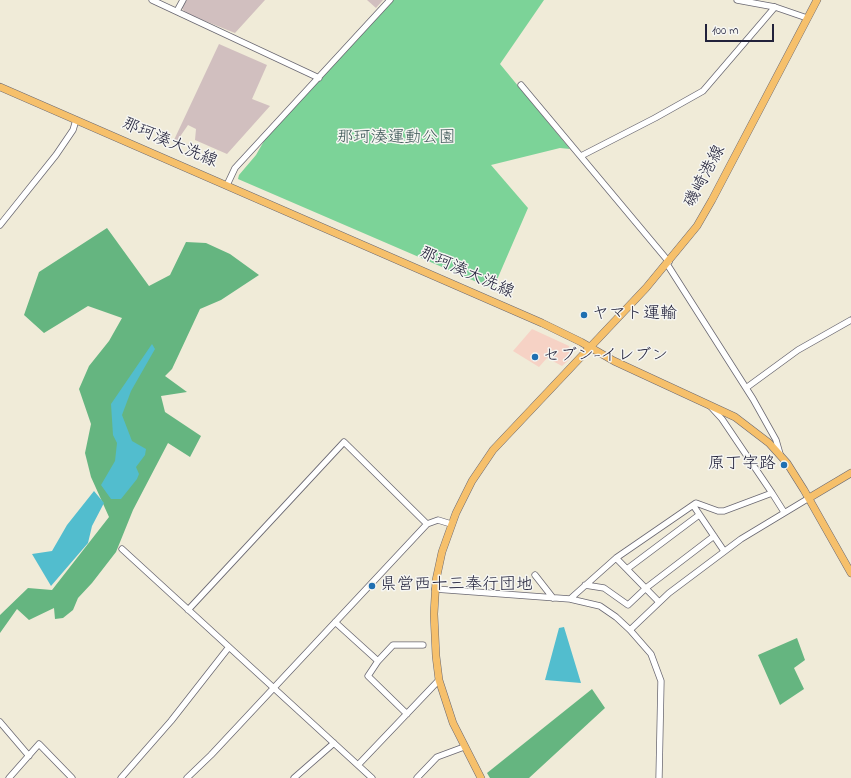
<!DOCTYPE html>
<html>
<head>
<meta charset="utf-8">
<style>
	body { margin:0 }
	#map { position:relative; width:851px; height:778px; overflow:hidden; background:#f0ebd8; font-family:"Indie Flower",sans-serif }
	canvas { display:block }
	.scale { position:absolute; left:705px; top:24px; width:69px; height:18px; box-sizing:border-box; border:2px solid #22223b; border-top:0; padding-left:5px; font-size:12px; line-height:14px; white-space:nowrap; color:#22223b; -webkit-text-stroke:3px #f6f6f2; paint-order:stroke }
</style>
</head>
<body>
<div id="map">
<canvas width="851" height="778"></canvas>
<div class="scale">100 m</div>
</div>
<script>
const g = document.querySelector('canvas').getContext('2d');
g.lineJoin = 'round';
function fillPath(path, color) { g.fillStyle = color; g.fill(path, 'evenodd'); }
const poly = rows => new Path2D(rows.map(r => 'M' + r).join(''));
function stroke(path, color, width, dash) { g.strokeStyle = color; g.lineWidth = width; g.lineCap = dash ? 'butt' : 'round'; g.setLineDash(dash || []); g.stroke(path); }
function label(font, color, halo, rows, align = 'center') {
  g.font = font + ' "Indie Flower","Klee One",sans-serif'; g.lineWidth = 3; g.setLineDash([]); g.textBaseline = 'middle'; g.strokeStyle = halo; g.fillStyle = color; for (const [text, x, y, turn = 0] of rows) {
    g.save(); g.translate(x, y); g.rotate((+turn || 0) * Math.PI / 180); g.textAlign = isNaN(turn) ? turn : align; if (halo) g.strokeText(text, 0, 0); g.fillText(text, 0, 0); g.restore();
  }
}
fillPath(poly([
	[532,329,569,346,572,357,562,366,547,358,539,367,513,351]
]), '#f6d2c5');
fillPath(poly([
	[184,0,265,0,235,33,185,13,180,5],
	[367,0,383,0,376,8],
	[219,44,267,65,252,99,270,106,227,154,195,140,196,129,188,125,177,141,174,140]
]), '#d1bfbf');
fillPath(poly([
	[390,0,544,0,500,64,570,149,560,148,491,165,528,208,493,289,238,179,239,175,256,155,268,134]
]), '#7cd398');
fillPath(poly([
	[107,228,149,286,170,275,186,242,206,243,230,254,259,275,221,300,200,309,172,369,165,376,187,392,161,396,165,412,201,436,190,457,168,443,133,510,116,552,92,583,78,598,73,610,63,618,55,619,54,608,29,620,17,609,0,633,0,615,28,588,52,590,109,517,91,477,85,453,91,424,79,389,89,366,109,341,122,318,88,306,44,333,24,315,39,272],
	[797,638,805,660,794,668,804,689,780,705,758,655],
	[592,689,605,708,529,778,490,778,487,773]
]), '#65b580');
fillPath(poly([
	[152,344,155,349,131,391,122,415,132,441,146,449,145,455,136,467,139,474,137,479,121,499,111,499,101,485,115,461,117,443,113,435,111,404],
	[94,491,104,503,92,526,88,543,51,586,32,554,52,551,67,525],
	[564,627,581,683,545,680,559,628]
]), '#52bdce');
const minor = poly([
	[152,0,319,78],
	[737,0,775,7,807,18],
	[177,11,183,0],
	[521,85,669,262],
	[581,156,655,118,703,91,775,7],
	[227,185,235,168,390,0],
	[0,225,56,155,73,130,76,120],
	[667,264,753,399,776,440,780,454],
	[746,388,798,350,851,320],
	[711,407,722,419,772,493],
	[693,505,724,551],
	[122,549,372,778],
	[616,558,659,602],
	[627,569,699,515],
	[535,575,553,598],
	[585,585,604,588,628,605,646,588,714,536],
	[435,589,570,599,600,606,616,617,630,630,651,654,661,681,659,778],
	[570,599,616,558,696,503,718,511,724,511,772,493,784,512],
	[188,610,344,442,427,524],
	[335,622,378,661,368,676,407,714],
	[630,630,669,593,741,539,809,498],
	[378,661,393,645,423,645],
	[0,722,29,756],
	[358,765,439,680],
	[9,778,39,744,72,778],
	[121,778,171,721,229,647],
	[187,778,211,755,427,524,438,520,451,524],
	[294,778,334,743],
	[417,778,437,757,464,747]
]);
const major = poly([
	[0,87,542,323,581,342,614,361,735,417,769,443,787,463,804,490,851,573],
	[809,498,851,473],
	[481,778,453,723,439,680,436,656,434,614,436,580,442,552,456,513,472,481,493,450,646,288,697,226,712,200,817,0]
]);
stroke(minor, '#6a6872', 7);
stroke(major, '#6a6872', 8);
stroke(minor, '#fff', 5.5);
stroke(major, '#f6c06b', 7);
for (const [x, y, r, color] of [
	[584,315,4,"#1f6fb2"],
	[535,357,4,"#1f6fb2"],
	[784,465,4,"#1f6fb2"],
	[372,586,4,"#1f6fb2"]
]) { const dot = new Path2D(); dot.arc(x, y, r, 0, 2 * Math.PI); g.fillStyle = color; g.fill(dot); stroke(dot, '#f6f6f2', 1.5); }
label('17px', '#3d5757', '#f6f6f2', [
	["那珂湊運動公園",396,139]
]);
label('17px', '#22223b', '#f6f6f2', [
	["那珂湊大洗線",169,144,23],
	["磯崎港線",706,177,-62],
	["那珂湊大洗線",466,274,24]
]);
label('17px', '#22223b', '#f6f6f2', [
	["ヤマト運輸",592,315],
	["セブン-イレブン",543,357],
	["原丁字路",776,465,"right"],
	["県営西十三奉行団地",380,586]
], 'left');
</script>
</body>
</html>
